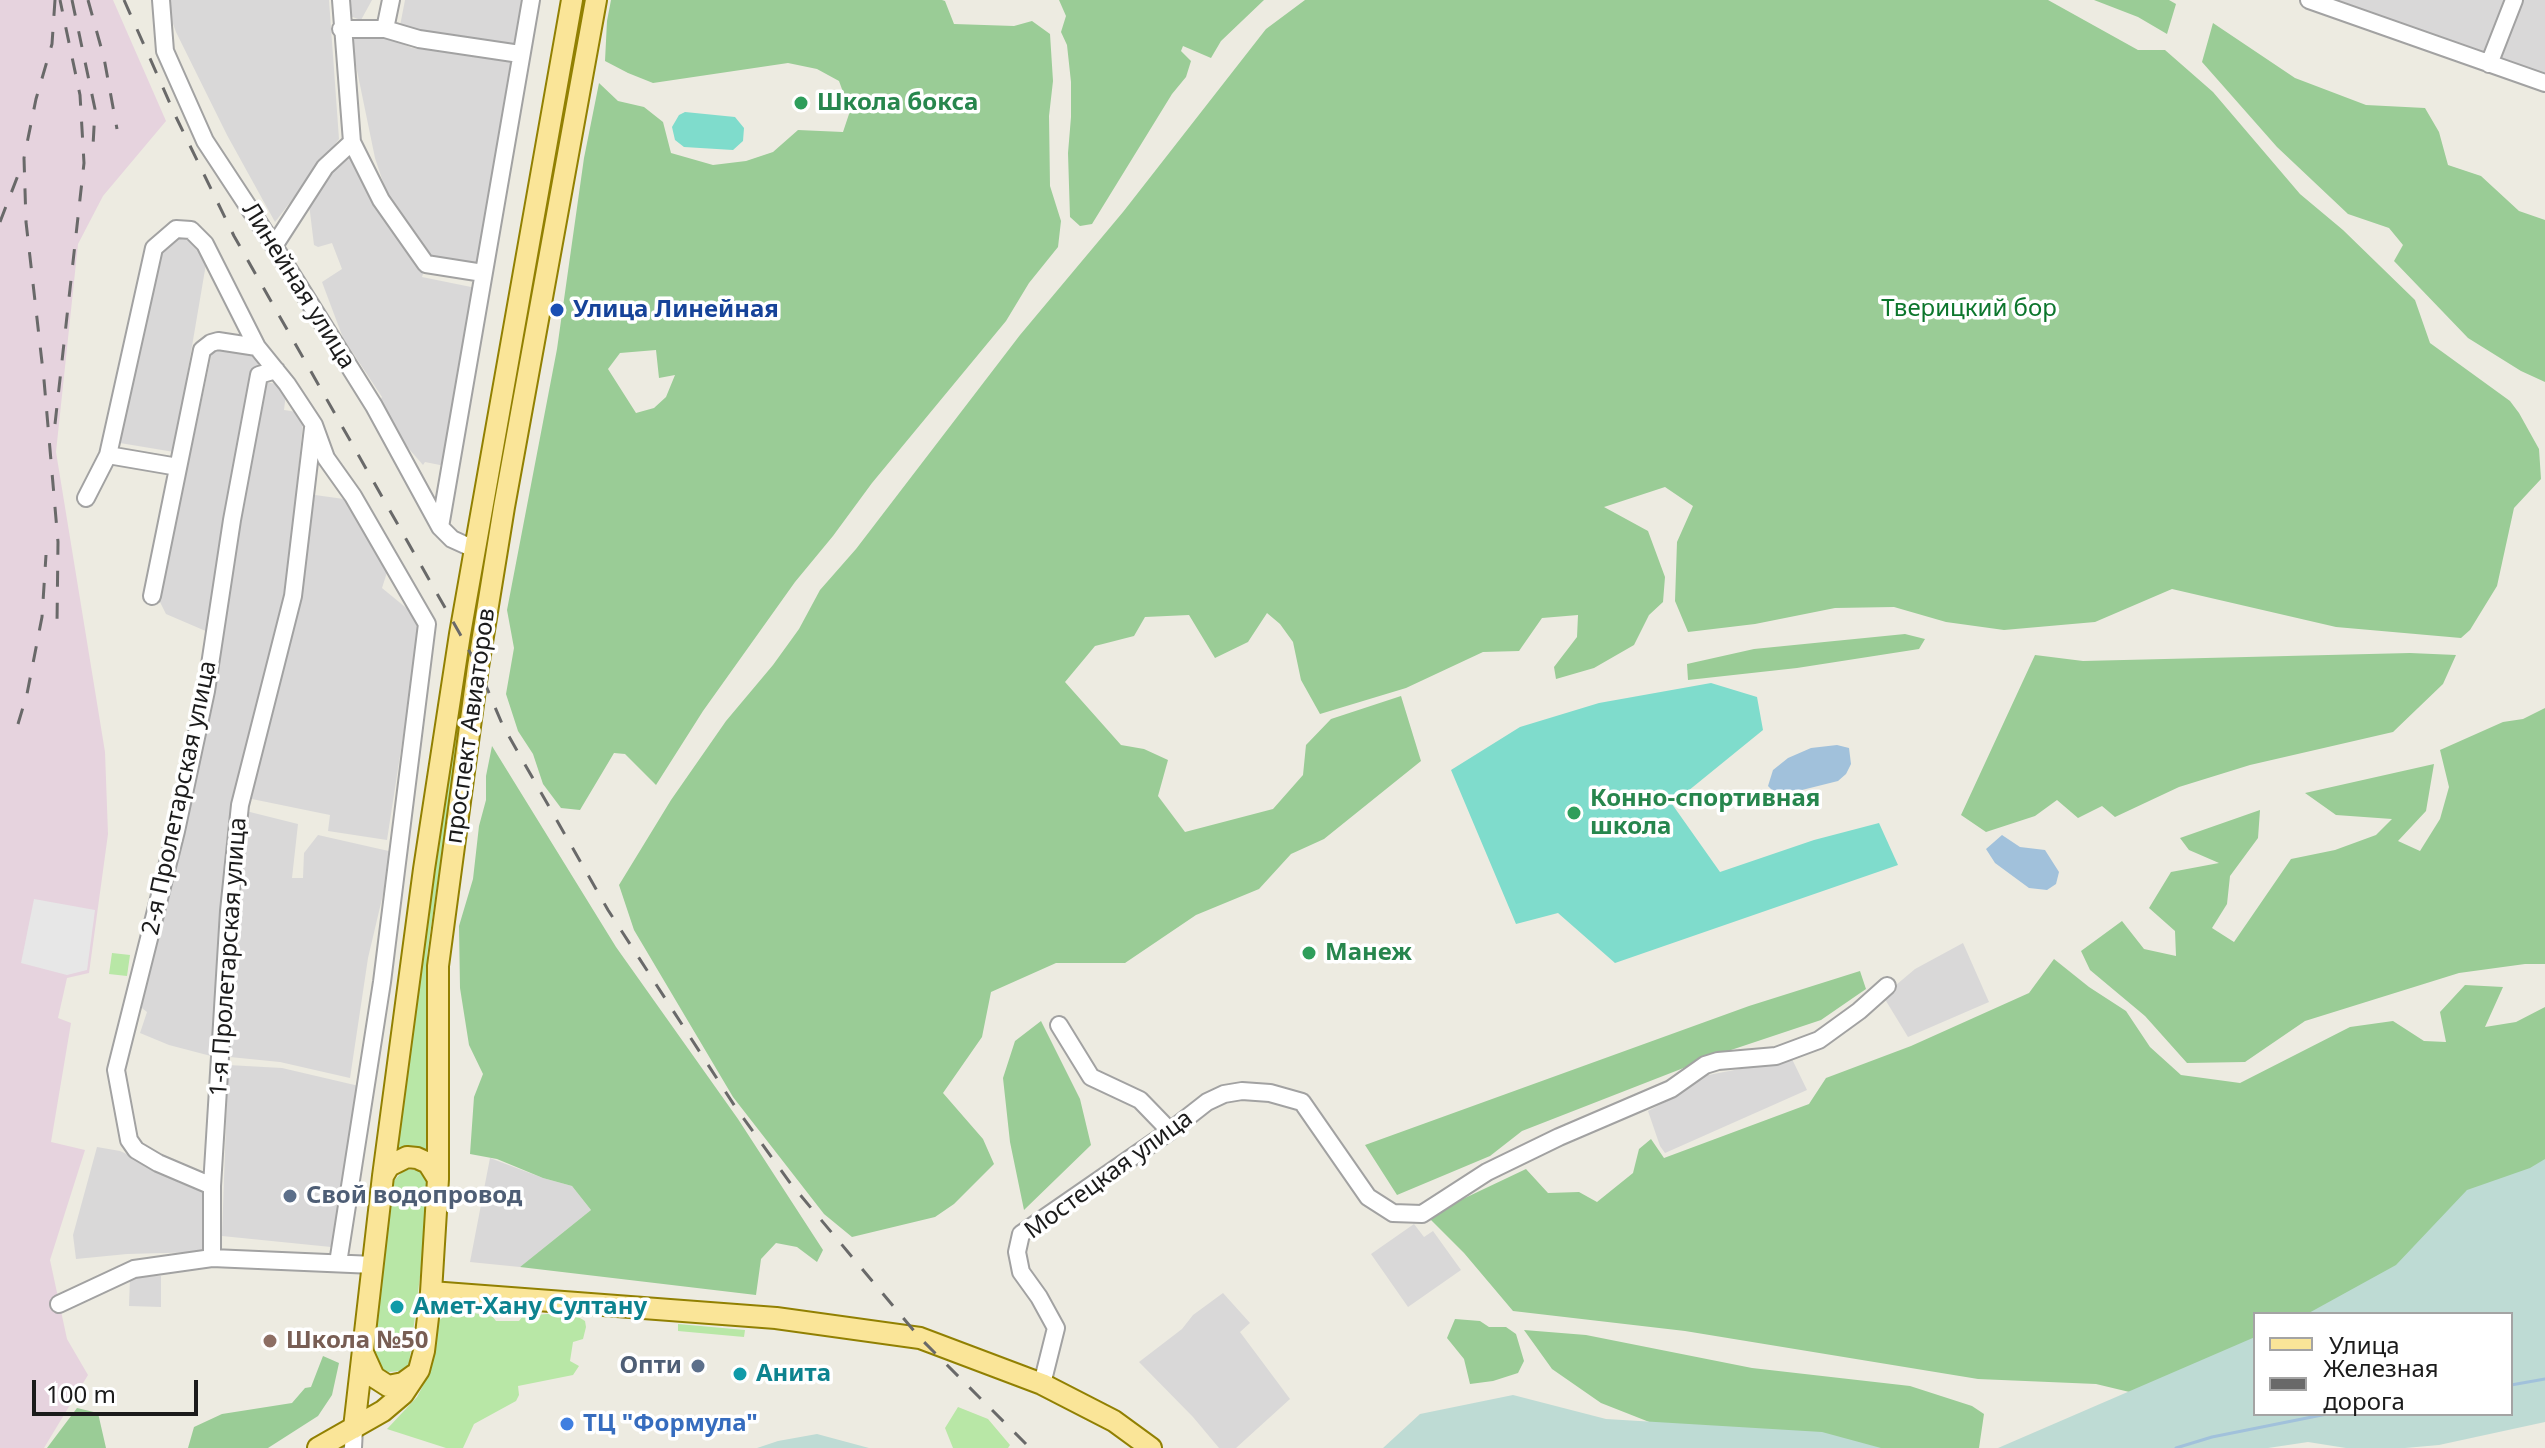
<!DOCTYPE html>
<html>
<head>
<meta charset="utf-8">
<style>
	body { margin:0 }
	#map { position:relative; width:2545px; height:1448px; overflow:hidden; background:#edebe1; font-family:"Noto Sans",sans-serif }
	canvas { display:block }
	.legend { position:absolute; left:2253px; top:1312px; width:260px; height:104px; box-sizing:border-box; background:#fff; border:2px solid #a4a4a4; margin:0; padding:10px 14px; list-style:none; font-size:24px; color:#1b1b1b }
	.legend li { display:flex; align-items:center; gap:16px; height:40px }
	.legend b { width:40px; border:2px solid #a4a4a4 }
	.scale { position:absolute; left:32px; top:1380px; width:166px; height:36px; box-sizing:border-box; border:4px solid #1b1b1b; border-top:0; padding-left:10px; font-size:24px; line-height:28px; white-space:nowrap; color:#1b1b1b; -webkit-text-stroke:6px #fff; paint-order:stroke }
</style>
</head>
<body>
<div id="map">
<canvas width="2545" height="1448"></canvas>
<ul class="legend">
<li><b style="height:10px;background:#fae598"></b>Улица</li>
<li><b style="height:10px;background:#696969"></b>Железная дорога</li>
</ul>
<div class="scale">100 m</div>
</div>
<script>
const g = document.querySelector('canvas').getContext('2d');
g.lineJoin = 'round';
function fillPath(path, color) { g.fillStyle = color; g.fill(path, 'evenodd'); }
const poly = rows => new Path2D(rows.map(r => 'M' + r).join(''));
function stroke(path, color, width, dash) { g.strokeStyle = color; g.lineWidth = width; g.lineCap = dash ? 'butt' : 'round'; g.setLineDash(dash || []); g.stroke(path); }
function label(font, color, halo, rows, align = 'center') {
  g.font = font + ' "Noto Sans",sans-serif'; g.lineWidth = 7; g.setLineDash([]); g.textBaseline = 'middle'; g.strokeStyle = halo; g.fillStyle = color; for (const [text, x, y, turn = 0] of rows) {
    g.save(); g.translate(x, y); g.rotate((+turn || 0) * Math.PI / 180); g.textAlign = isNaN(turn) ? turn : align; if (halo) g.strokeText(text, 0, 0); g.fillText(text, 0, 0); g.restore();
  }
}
fillPath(poly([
	[168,0,329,0,339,139,275,222,227,135,176,32,169,13],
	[344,0,372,0,361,20,344,14],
	[405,0,527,0,516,47,399,31],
	[2332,0,2505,0,2485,55],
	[2515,0,2545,0,2545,75,2493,58],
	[352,36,390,39,412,48,511,58,513,62,476,270,428,262,386,191,375,158,353,51],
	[347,155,352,155,425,268,422,277,476,288,445,466,425,462,423,465,402,441,378,404,382,397,343,338,322,282,342,269,332,243,318,247,314,245,309,204,320,185],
	[180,230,207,258,174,452,120,443,154,288,159,248],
	[214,343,258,355,258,367,208,632,166,614,159,600],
	[262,382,287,385,284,410,304,413,292,532,278,634,227,834,211,1056,169,1045,140,1033,147,1012,138,1005],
	[315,495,351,500,390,563,382,588,421,620,387,840,328,831,330,815,247,798,283,667],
	[246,811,298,824,292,878,303,878,304,853,318,835,393,852,368,958,350,1078,280,1062,230,1057,237,898],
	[1963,943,1989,1002,1908,1037,1883,996,1915,969],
	[1792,1059,1807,1090,1665,1153,1660,1146,1648,1111,1680,1094,1703,1076],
	[228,1065,282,1068,359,1086,331,1247,222,1236],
	[97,1147,120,1151,204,1189,202,1252,127,1254,76,1259,73,1235],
	[490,1158,543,1178,572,1186,591,1210,520,1267,470,1262],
	[1414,1224,1424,1237,1433,1231,1461,1270,1408,1307,1371,1254],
	[161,1276,161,1307,129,1306,130,1277],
	[1223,1293,1250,1323,1240,1332,1290,1399,1236,1448,1219,1448,1193,1417,1139,1362,1182,1329,1193,1315]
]), '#d9d8d8');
fillPath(poly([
	[0,0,113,0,166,121,103,196,78,244,56,452,105,752,108,834,89,973,67,978,58,1018,71,1023,51,1142,85,1150,50,1260,67,1339,88,1375,44,1448,0,1448]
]), '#e6d3de');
fillPath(poly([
	[463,651,469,661,427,955,432,1161,393,1157],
	[112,953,130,955,127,976,109,974],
	[404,1170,419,1170,431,1189,409,1364,400,1371,389,1372,380,1370,371,1355,390,1185],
	[460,1310,493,1317,496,1321,519,1321,523,1316,547,1314,575,1315,585,1321,586,1327,583,1339,573,1342,570,1361,579,1366,573,1375,518,1386,519,1395,516,1401,474,1424,463,1448,446,1448,387,1429,417,1397,425,1382,437,1322,450,1312],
	[678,1324,745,1330,744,1337,678,1331],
	[958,1407,988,1419,1010,1445,1008,1448,953,1448,945,1428]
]), '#b8e7a6');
fillPath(poly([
	[611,0,942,0,945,1,954,24,1014,26,1032,21,1050,34,1053,81,1049,116,1050,186,1061,221,1058,247,1029,283,1006,321,872,483,833,536,795,582,703,711,656,785,625,754,614,753,580,810,561,808,543,784,533,754,518,731,506,694,514,648,507,610,557,349,584,158,599,83,618,101,644,107,663,122,671,153,713,165,746,161,773,152,798,130,843,132,850,111,839,81,817,69,788,63,653,83,628,73,605,61,607,21],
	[656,350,659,378,675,375,666,397,654,408,636,413,608,369,620,353],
	[1059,0,1264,0,1221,41,1211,58,1183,46,1181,51,1191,61,1186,77,1172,94,1092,224,1080,226,1070,217,1068,153,1071,117,1071,82,1067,45,1061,32,1066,16],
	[1305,0,2048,0,2138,50,2165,50,2213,92,2300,194,2343,230,2415,300,2430,343,2510,401,2519,413,2539,449,2541,479,2514,508,2497,586,2470,630,2461,638,2336,627,2172,589,2095,622,2004,630,1946,622,1894,607,1835,608,1755,624,1688,632,1675,601,1677,542,1693,506,1665,487,1604,507,1648,531,1665,577,1663,602,1649,615,1634,645,1594,668,1556,679,1554,667,1577,637,1578,615,1542,618,1519,651,1483,652,1406,688,1320,714,1301,680,1293,642,1280,624,1267,613,1248,642,1215,658,1189,615,1145,617,1134,636,1095,646,1065,682,1121,745,1144,749,1168,760,1158,796,1185,832,1273,809,1303,775,1306,745,1331,719,1401,696,1421,761,1324,839,1291,854,1259,889,1196,915,1125,963,1056,963,991,992,982,1037,943,1093,983,1139,994,1164,954,1204,935,1217,852,1237,824,1214,733,1097,634,930,619,885,671,800,726,721,773,665,799,629,820,590,856,549,1020,335,1123,212,1266,29],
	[2094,0,2169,0,2176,4,2167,34,2138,17],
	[2213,23,2295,78,2366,105,2425,108,2439,132,2448,165,2481,176,2519,211,2545,220,2545,382,2521,371,2468,338,2394,261,2403,245,2389,228,2348,214,2277,147,2202,62],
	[1905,634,1925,639,1919,649,1797,668,1688,680,1687,664,1754,649],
	[2410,653,2456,655,2443,684,2393,732,2250,765,2179,787,2115,817,2102,806,2078,818,2057,800,2035,816,1986,832,1961,815,2035,655,2083,661],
	[2545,708,2545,964,2525,964,2459,973,2305,1021,2245,1062,2187,1063,2145,1016,2090,970,2081,951,2122,921,2144,949,2176,956,2175,931,2149,908,2171,872,2219,863,2189,850,2180,838,2260,810,2258,838,2230,876,2227,904,2212,928,2234,942,2291,859,2335,850,2376,835,2392,819,2336,815,2305,793,2434,764,2426,811,2398,841,2420,851,2440,819,2449,787,2440,750,2503,722,2523,719],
	[492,746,616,947,738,1119,823,1250,817,1262,797,1247,776,1243,761,1259,756,1295,520,1267,591,1210,572,1186,543,1178,497,1159,470,1154,474,1097,483,1074,469,1045,460,988,459,926,473,879,479,826,486,800,486,776],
	[2054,959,2089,987,2126,1011,2150,1047,2181,1075,2240,1083,2350,1027,2393,1021,2424,1041,2446,1042,2440,1012,2465,985,2503,987,2485,1027,2516,1022,2545,1007,2545,1351,2511,1314,2255,1314,2255,1414,2212,1425,2188,1406,2096,1384,1978,1379,1685,1331,1513,1311,1464,1253,1427,1216,1526,1169,1548,1193,1579,1192,1597,1202,1633,1173,1639,1149,1651,1139,1664,1158,1809,1104,1826,1078,1911,1046,2029,993],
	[1860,971,1866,989,1821,1020,1722,1053,1522,1131,1490,1156,1397,1195,1365,1145,1749,1006],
	[1041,1021,1080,1099,1091,1145,1024,1210,1010,1142,1003,1078,1015,1041],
	[1455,1319,1480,1321,1489,1327,1506,1327,1516,1334,1524,1361,1518,1373,1493,1381,1470,1384,1464,1359,1447,1338],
	[1524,1330,1586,1335,1752,1368,1910,1386,1972,1406,1984,1414,1979,1448,1689,1448,1662,1427,1601,1403,1552,1369],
	[323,1356,339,1363,332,1395,318,1416,268,1448,188,1448,194,1427,222,1414,292,1403,305,1388,311,1387],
	[77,1408,98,1413,106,1448,47,1448]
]), '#9acc96');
fillPath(poly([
	[2545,1159,2545,1422,2439,1445,2405,1448,2346,1448,2308,1442,2268,1448,1998,1448,2255,1337,2255,1414,2511,1414,2511,1314,2307,1314,2396,1265,2467,1190,2530,1168],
	[1513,1395,1606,1419,1822,1432,1881,1448,1383,1448,1420,1414],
	[817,1434,869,1448,757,1448,778,1441]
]), '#bedbd4');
fillPath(poly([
	[685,112,735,117,744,128,743,141,733,150,684,147,675,140,672,127,679,115],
	[1711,683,1757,697,1763,730,1672,804,1720,872,1814,840,1879,823,1898,865,1615,963,1558,913,1516,924,1451,770,1520,727,1599,703]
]), '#7fdccc');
fillPath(poly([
	[34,899,95,910,87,970,67,975,21,963]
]), '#e7e7e7');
fillPath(poly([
	[1837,745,1849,748,1851,764,1846,774,1838,781,1778,796,1768,786,1773,770,1788,758,1811,748],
	[2002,835,2020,847,2045,850,2059,872,2056,884,2047,890,2029,888,1995,863,1986,849]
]), '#a1c1db');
stroke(poly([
	[2511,1385,2545,1379],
	[2176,1448,2212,1437,2327,1414]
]), '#a1c1db', 3);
const minor = poly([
	[161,0,165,51,205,141,274,246,374,406,440,527,452,539,474,549],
	[341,0,352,142,381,200,426,264,483,273],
	[2309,0,2545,83],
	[341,29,385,29,419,39,520,54],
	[385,29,391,0],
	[2489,64,2514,0],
	[274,246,325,167,352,142],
	[108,455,178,467],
	[86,498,108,455,154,248,176,229,191,230,205,244,257,347,287,384,314,425,326,458,353,496,427,624,382,982,338,1263],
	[440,527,531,0],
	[152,596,202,350,211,343,218,341,257,347],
	[1059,1025,1091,1077,1140,1100,1170,1131],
	[212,1186,158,1163,136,1150,129,1140,116,1070,176,831,206,691,232,520,259,375,276,370],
	[212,1258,212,1186,229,911,240,805,293,596,313,428],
	[59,1304,134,1269,212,1258,374,1265],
	[1042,1384,1056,1328,1039,1297,1021,1272,1017,1252,1021,1234,1170,1131,1207,1102,1224,1094,1242,1091,1270,1093,1302,1102,1368,1197,1393,1213,1422,1214,1487,1172,1559,1137,1671,1089,1705,1065,1718,1061,1776,1056,1819,1040,1859,1011,1887,986],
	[353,1448,354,1428]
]);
const major = poly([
	[383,1176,389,1166,407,1157,417,1158,428,1163,438,1179],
	[431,1292,776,1318,920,1338,1042,1384,1114,1421,1151,1448],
	[364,1355,374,1377,388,1386,403,1383,414,1375],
	[354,1428,383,1176,424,869,460,634,572,0],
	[318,1448,383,1411,403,1394,419,1370,424,1351,431,1292,438,1179,438,966,478,667,504,507,596,0]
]);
stroke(minor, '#a2a2a2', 20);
stroke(major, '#918002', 24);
stroke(minor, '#fff', 16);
stroke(major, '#fae598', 20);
stroke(poly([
	[55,0,52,44,36,99,24,158,26,222,44,380,58,542,57,624],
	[72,0,95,109,93,146],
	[88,0,104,58,117,129],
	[124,0,176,117,234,236,460,634,478,667,503,726,608,910,736,1108,791,1184,920,1338,1030,1448],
	[0,222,20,170],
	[55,424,84,163,80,95,60,0],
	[18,724,27,694,42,617,46,555]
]), '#696969', 3, [16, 16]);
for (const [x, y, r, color] of [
	[801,103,8,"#2e9e5b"],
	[557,310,8,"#1a4fb4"],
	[1574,813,8,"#2e9e5b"],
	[1309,953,8,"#2e9e5b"],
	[290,1196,8,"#5c6f8a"],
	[397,1307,8,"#0f9aa8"],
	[270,1341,8,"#8d6e63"],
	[698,1366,8,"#5c6f8a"],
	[740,1374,8,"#0f9aa8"],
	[567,1424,8,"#3f7fe0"]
]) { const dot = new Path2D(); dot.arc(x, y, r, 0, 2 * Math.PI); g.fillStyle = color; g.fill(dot); stroke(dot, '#fff', 3); }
label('bold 24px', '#27864d', '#fff', [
	["Школа бокса",817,103],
	["Конно-спортивная",1590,799],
	["школа",1590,827],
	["Манеж",1325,953]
], 'left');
label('24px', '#1b1b1b', '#fff', [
	["Линейная улица",298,286,58],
	["проспект Авиаторов",471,726,-82],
	["2-я Пролетарская улица",180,798,-78],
	["1-я Пролетарская улица",229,957,-86],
	["Мостецкая улица",1109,1175,-36]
]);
label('24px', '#0c762c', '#fff', [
	["Тверицкий бор",1969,309]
]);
label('bold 24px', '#164399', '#fff', [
	["Улица Линейная",573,310]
], 'left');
label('bold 24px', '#4e5e75', '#fff', [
	["Свой водопровод",306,1196],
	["Опти",682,1366,"right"]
], 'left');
label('bold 24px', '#0d838f', '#fff', [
	["Амет-Хану Султану",413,1307],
	["Анита",756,1374]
], 'left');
label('bold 24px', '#785e54', '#fff', [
	["Школа №50",286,1341]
], 'left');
label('bold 24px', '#366cbe', '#fff', [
	["ТЦ \"Формула\"",583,1424]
], 'left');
</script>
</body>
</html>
